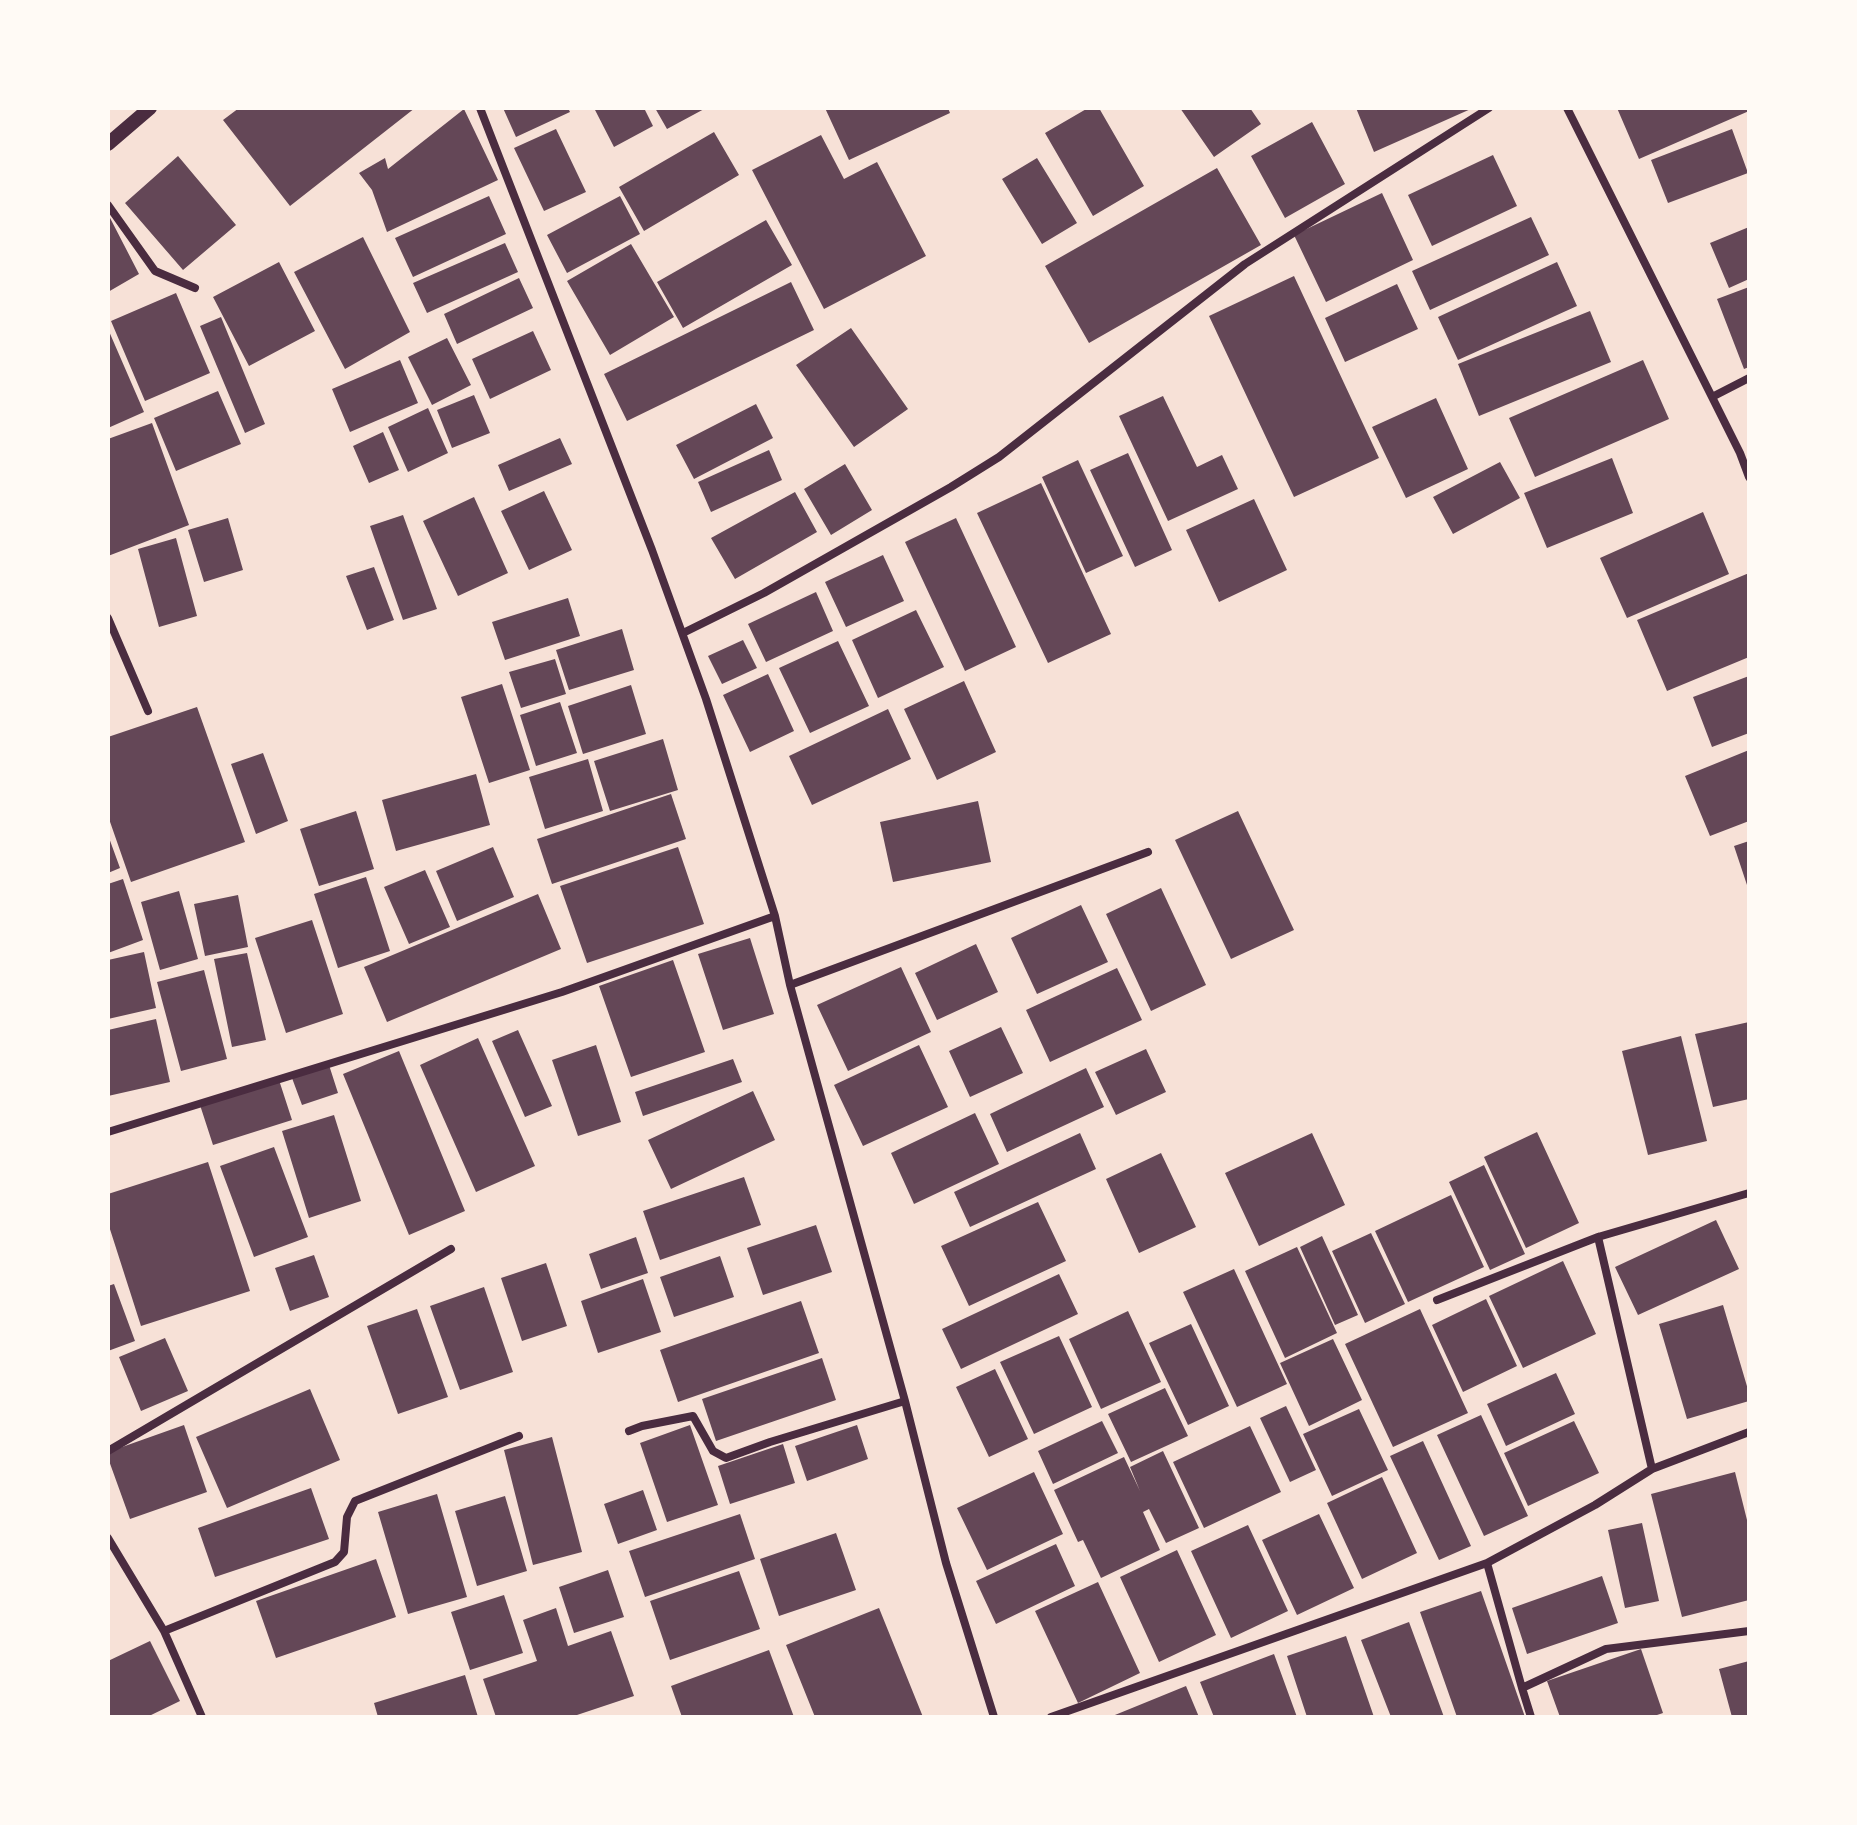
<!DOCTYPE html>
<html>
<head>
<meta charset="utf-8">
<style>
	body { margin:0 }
	#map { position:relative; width:1857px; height:1825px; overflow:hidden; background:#f7e1d7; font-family:Spectral,serif }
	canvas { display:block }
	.frame { position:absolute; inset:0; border:110px solid #fffaf5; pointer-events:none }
</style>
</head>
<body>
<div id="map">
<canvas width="1857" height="1825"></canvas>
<div class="frame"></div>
</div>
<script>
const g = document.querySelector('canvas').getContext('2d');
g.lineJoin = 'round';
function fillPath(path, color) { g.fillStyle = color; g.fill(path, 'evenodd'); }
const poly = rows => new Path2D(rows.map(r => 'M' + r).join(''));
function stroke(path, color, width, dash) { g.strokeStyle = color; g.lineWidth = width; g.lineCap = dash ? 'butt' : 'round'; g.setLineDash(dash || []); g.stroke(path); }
fillPath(poly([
	[239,108,415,108,290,206,223,120],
	[503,108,568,108,570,112,516,137],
	[594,108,644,108,653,126,614,147],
	[655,108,706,108,667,129],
	[825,108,948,108,950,113,849,160],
	[1088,108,1099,108,1144,186,1093,216,1045,133],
	[1180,108,1250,108,1261,124,1214,157],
	[1356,108,1473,108,1374,152],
	[1617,108,1749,108,1749,111,1639,159],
	[464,109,498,180,387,232,372,190,359,173,385,158,388,169],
	[1312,122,1345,184,1285,218,1251,156],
	[556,129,586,192,544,211,514,148],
	[1732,129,1748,173,1668,203,1651,160],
	[714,132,739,175,644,231,619,187],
	[821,135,844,179,877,162,926,256,824,309,752,170],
	[1493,155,1517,206,1432,246,1408,195],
	[178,156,236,225,183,270,125,203],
	[1037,158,1077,223,1042,244,1002,179],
	[1217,168,1261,245,1089,343,1045,266],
	[1382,193,1413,260,1326,302,1294,235],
	[489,196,506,234,413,277,395,238],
	[620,196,640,234,567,273,547,235],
	[108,214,139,274,108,292],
	[1531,217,1549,255,1430,310,1412,271],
	[766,220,792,265,683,328,657,282],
	[1749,227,1749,279,1729,288,1710,243],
	[363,237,410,332,345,369,294,272],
	[505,243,518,272,427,313,413,283],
	[631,244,674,317,610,355,567,281],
	[279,262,315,331,249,366,213,297],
	[1557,262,1577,306,1458,360,1438,317],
	[1294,276,1379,458,1294,497,1209,316],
	[519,278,533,308,457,344,444,314],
	[791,282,814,330,627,421,604,374],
	[1397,284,1418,329,1345,362,1325,318],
	[1749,287,1749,367,1744,369,1717,299],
	[176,293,210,373,145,401,111,321],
	[1590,311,1611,362,1479,416,1458,364],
	[221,317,265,424,245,433,200,326],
	[851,328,908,409,854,447,796,365],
	[108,329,144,412,108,428],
	[533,331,551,370,490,399,472,359],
	[447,338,471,385,432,405,408,357],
	[400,360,418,403,350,432,332,389],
	[1643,360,1669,419,1535,477,1509,418],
	[218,391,241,444,176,471,154,418],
	[474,395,490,433,452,448,437,410],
	[1163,396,1197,467,1222,455,1238,489,1168,521,1119,416],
	[1436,398,1468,469,1406,498,1372,427],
	[756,404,773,438,694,479,676,445],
	[428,408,448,453,408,472,388,427],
	[152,423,189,525,108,556,108,439],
	[383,432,399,470,369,483,353,446],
	[560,438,572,464,509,491,498,465],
	[769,450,782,480,711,512,698,482],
	[1128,453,1172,550,1135,567,1090,470],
	[1612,458,1633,513,1547,548,1524,493],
	[1078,460,1123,556,1086,573,1042,477],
	[1500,462,1520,498,1453,534,1433,497],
	[845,464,872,510,831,535,804,489],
	[1041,483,1111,634,1048,663,977,513],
	[544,491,572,550,529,570,501,511],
	[795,492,817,532,735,579,711,538],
	[474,497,508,573,458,596,423,521],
	[1254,499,1287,570,1219,602,1186,530],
	[1703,512,1729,574,1627,618,1600,558],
	[403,515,437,609,403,620,370,526],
	[228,518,243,570,204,582,188,530],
	[956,518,1016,647,965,671,905,542],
	[176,538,197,616,159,627,138,549],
	[883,555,904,601,846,627,825,582],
	[374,567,394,620,367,630,346,576],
	[1749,573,1749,657,1667,691,1637,620],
	[816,592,833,631,766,662,748,624],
	[568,598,580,636,505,660,492,622],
	[916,610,944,667,878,698,852,640],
	[622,629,634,670,569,690,556,650],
	[743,640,757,668,722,684,708,656],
	[838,641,869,706,810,733,779,668],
	[555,659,566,694,521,708,509,672],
	[768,674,794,731,750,752,723,695],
	[1749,676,1749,733,1712,747,1693,697],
	[964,681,996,752,937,780,904,709],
	[502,684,530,770,489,783,461,697],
	[631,685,646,734,583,754,568,706],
	[560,702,577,753,536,766,520,715],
	[197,707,245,842,131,882,108,816,108,737],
	[888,709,911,759,812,805,789,756],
	[663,739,678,790,610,811,594,761],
	[1749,750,1749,821,1710,836,1685,776],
	[263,753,288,821,256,834,231,764],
	[588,759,603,811,545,829,529,777],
	[476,774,490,825,396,851,382,800],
	[671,794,686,839,552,884,537,839],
	[978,801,991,862,893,882,880,822],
	[356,811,374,869,319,886,300,829],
	[1238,811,1294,930,1231,959,1175,840],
	[108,835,120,868,108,873],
	[1749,841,1749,888,1748,888,1734,846],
	[493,847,514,897,457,921,436,871],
	[678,847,704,924,587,963,560,886],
	[425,870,450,927,409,944,384,887],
	[366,877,390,951,338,968,314,894],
	[123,879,143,940,108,953,108,884],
	[1161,888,1206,985,1151,1011,1106,914],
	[179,891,198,959,160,970,141,902],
	[538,894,561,949,387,1022,364,967],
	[238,895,248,947,205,956,194,904],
	[1081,905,1108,962,1037,994,1011,938],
	[312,920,343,1014,286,1033,255,938],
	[750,938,774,1014,723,1030,698,954],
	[976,944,998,992,937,1020,915,973],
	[144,952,156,1008,108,1019,108,960],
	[247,953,266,1040,232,1047,214,959],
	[673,960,705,1052,631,1077,599,986],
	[901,967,931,1032,848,1071,817,1005],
	[1117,968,1142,1020,1050,1062,1026,1010],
	[204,970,227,1059,181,1071,157,982],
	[156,1019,170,1082,108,1096,108,1030],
	[1749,1022,1749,1099,1713,1107,1695,1034],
	[1001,1027,1023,1073,970,1097,949,1051],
	[518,1030,552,1106,525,1117,492,1041],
	[1681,1036,1707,1141,1648,1155,1622,1051],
	[478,1038,535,1166,476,1192,420,1065],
	[596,1045,621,1122,578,1136,552,1060],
	[919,1045,948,1107,863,1146,834,1085],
	[1146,1049,1166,1092,1116,1115,1095,1072],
	[399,1051,465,1211,409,1235,343,1074],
	[733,1059,742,1082,643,1116,635,1092],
	[329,1065,338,1093,302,1105,292,1078],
	[1086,1068,1104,1107,1007,1152,990,1114],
	[279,1080,292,1120,213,1145,200,1105],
	[753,1091,775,1140,671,1189,648,1140],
	[975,1113,999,1164,914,1204,891,1153],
	[334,1115,361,1201,309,1218,282,1131],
	[1537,1132,1579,1223,1526,1248,1484,1157],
	[1080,1133,1096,1169,970,1227,954,1192],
	[1312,1133,1345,1205,1259,1246,1225,1173],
	[274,1147,308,1237,254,1257,220,1166],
	[1161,1153,1196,1227,1139,1253,1106,1179],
	[208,1162,250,1291,141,1326,108,1223,108,1194],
	[1484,1165,1525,1254,1490,1270,1449,1182],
	[744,1177,761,1225,660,1260,643,1211],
	[1451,1195,1484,1267,1408,1302,1375,1231],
	[1038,1202,1066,1261,969,1306,941,1246],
	[1716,1220,1739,1269,1638,1315,1615,1267],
	[816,1225,832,1272,763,1295,747,1248],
	[1371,1233,1405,1304,1365,1323,1332,1251],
	[1322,1236,1358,1315,1335,1325,1300,1247],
	[636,1237,648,1273,601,1289,589,1254],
	[1297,1247,1337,1333,1285,1358,1245,1271],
	[314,1255,329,1297,290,1311,275,1268],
	[720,1256,734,1297,674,1317,660,1277],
	[1563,1261,1596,1334,1523,1368,1489,1296],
	[546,1263,567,1326,522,1341,501,1278],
	[1234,1269,1287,1384,1237,1407,1183,1292],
	[1059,1274,1078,1314,961,1369,942,1329],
	[643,1279,661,1332,598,1353,581,1301],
	[114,1284,135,1341,108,1351,108,1286],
	[484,1287,513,1372,460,1390,430,1306],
	[1486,1299,1517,1366,1463,1392,1432,1325],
	[801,1301,819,1353,678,1402,660,1350],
	[1723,1305,1749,1393,1749,1401,1687,1419,1659,1324],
	[417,1309,448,1397,398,1414,367,1326],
	[1420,1309,1468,1413,1393,1447,1345,1344],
	[1128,1311,1161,1382,1101,1409,1069,1339],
	[1191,1324,1229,1406,1188,1425,1149,1343],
	[1059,1336,1092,1407,1034,1434,1000,1362],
	[165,1338,188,1391,141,1411,119,1357],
	[1333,1339,1362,1400,1309,1426,1280,1363],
	[822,1358,836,1400,716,1441,702,1399],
	[995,1369,1028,1439,989,1457,956,1387],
	[1556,1373,1575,1414,1506,1446,1487,1404],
	[1165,1388,1188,1436,1131,1462,1108,1414],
	[310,1389,340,1460,227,1508,196,1437],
	[1286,1406,1316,1470,1290,1482,1260,1418],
	[1359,1409,1388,1470,1332,1496,1303,1434],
	[1481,1415,1528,1516,1484,1536,1437,1435],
	[1102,1421,1118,1453,1053,1484,1038,1451],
	[1574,1421,1599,1473,1528,1506,1504,1453],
	[184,1425,207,1492,130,1519,108,1458,108,1452],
	[690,1425,718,1505,667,1522,640,1443],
	[857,1425,868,1459,807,1481,795,1446],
	[1250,1426,1281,1492,1204,1528,1173,1462],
	[552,1437,582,1552,533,1565,504,1450],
	[1423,1441,1471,1546,1439,1560,1390,1456],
	[783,1444,795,1483,730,1504,718,1466],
	[1163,1451,1199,1528,1166,1543,1149,1509,1143,1512,1160,1550,1101,1578,1083,1540,1078,1542,1054,1490,1124,1457,1140,1491,1130,1467],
	[1034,1472,1063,1534,987,1570,957,1508],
	[1735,1472,1749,1528,1749,1600,1682,1617,1651,1494],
	[1382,1477,1417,1553,1362,1579,1327,1503],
	[311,1488,329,1539,215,1577,198,1528],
	[643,1490,657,1530,618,1544,604,1504],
	[437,1494,467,1597,408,1614,378,1512],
	[505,1496,527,1571,477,1586,455,1511],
	[740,1514,755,1559,645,1597,629,1551],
	[1319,1514,1354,1588,1297,1615,1262,1540],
	[1642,1523,1659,1601,1625,1608,1608,1530],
	[1248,1525,1288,1611,1231,1638,1191,1551],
	[836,1533,856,1590,779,1616,760,1559],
	[1056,1544,1075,1586,996,1624,976,1581],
	[1177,1550,1216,1635,1159,1662,1120,1577],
	[376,1559,396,1617,276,1658,256,1601],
	[608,1570,624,1617,574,1633,559,1587],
	[739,1571,760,1629,670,1660,650,1601],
	[1602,1576,1618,1623,1527,1654,1512,1608],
	[1098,1582,1140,1673,1078,1703,1035,1611],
	[1481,1591,1525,1717,1457,1717,1420,1612],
	[504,1595,523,1653,470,1670,451,1612],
	[556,1608,568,1646,611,1631,634,1696,571,1717,496,1717,483,1679,537,1661,523,1620],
	[879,1608,923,1717,815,1717,786,1645],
	[1409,1622,1444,1717,1391,1717,1361,1640],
	[1346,1636,1374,1717,1307,1717,1287,1656],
	[150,1641,180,1701,147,1717,108,1717,108,1661],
	[1641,1649,1663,1713,1651,1717,1560,1717,1547,1681],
	[769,1650,794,1717,682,1717,671,1686],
	[1274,1654,1297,1717,1214,1717,1200,1682],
	[1749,1661,1749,1717,1732,1717,1719,1669],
	[465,1675,478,1717,378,1717,374,1703],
	[1186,1686,1199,1717,1110,1717]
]), '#644757');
stroke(poly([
	[480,108,652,550,706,699,775,916,790,985,905,1401,946,1563,994,1717],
	[1567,108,1712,397,1740,453,1749,477],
	[108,205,155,271,195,288],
	[1712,397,1749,378],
	[108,618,148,711],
	[683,633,764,593,951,487,999,457,1245,264,1489,108],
	[790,985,1148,852],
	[108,1132,562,992,775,916],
	[1437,1300,1598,1237],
	[629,1431,642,1426,693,1416,713,1451,726,1458,770,1442,905,1401],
	[108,1451,451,1249],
	[1652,1469,1749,1432],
	[108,1538,164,1631,202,1717],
	[1487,1563,1522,1688,1531,1717],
	[164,1631,335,1562,344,1552,347,1517,355,1501,519,1436],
	[1522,1688,1606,1649,1749,1631],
	[1051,1717,1487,1563,1595,1505,1652,1469,1598,1237,1749,1193]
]), '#4a2c40', 8);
stroke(poly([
	[108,144,150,108]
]), '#4a2c40', 14);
</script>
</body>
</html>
